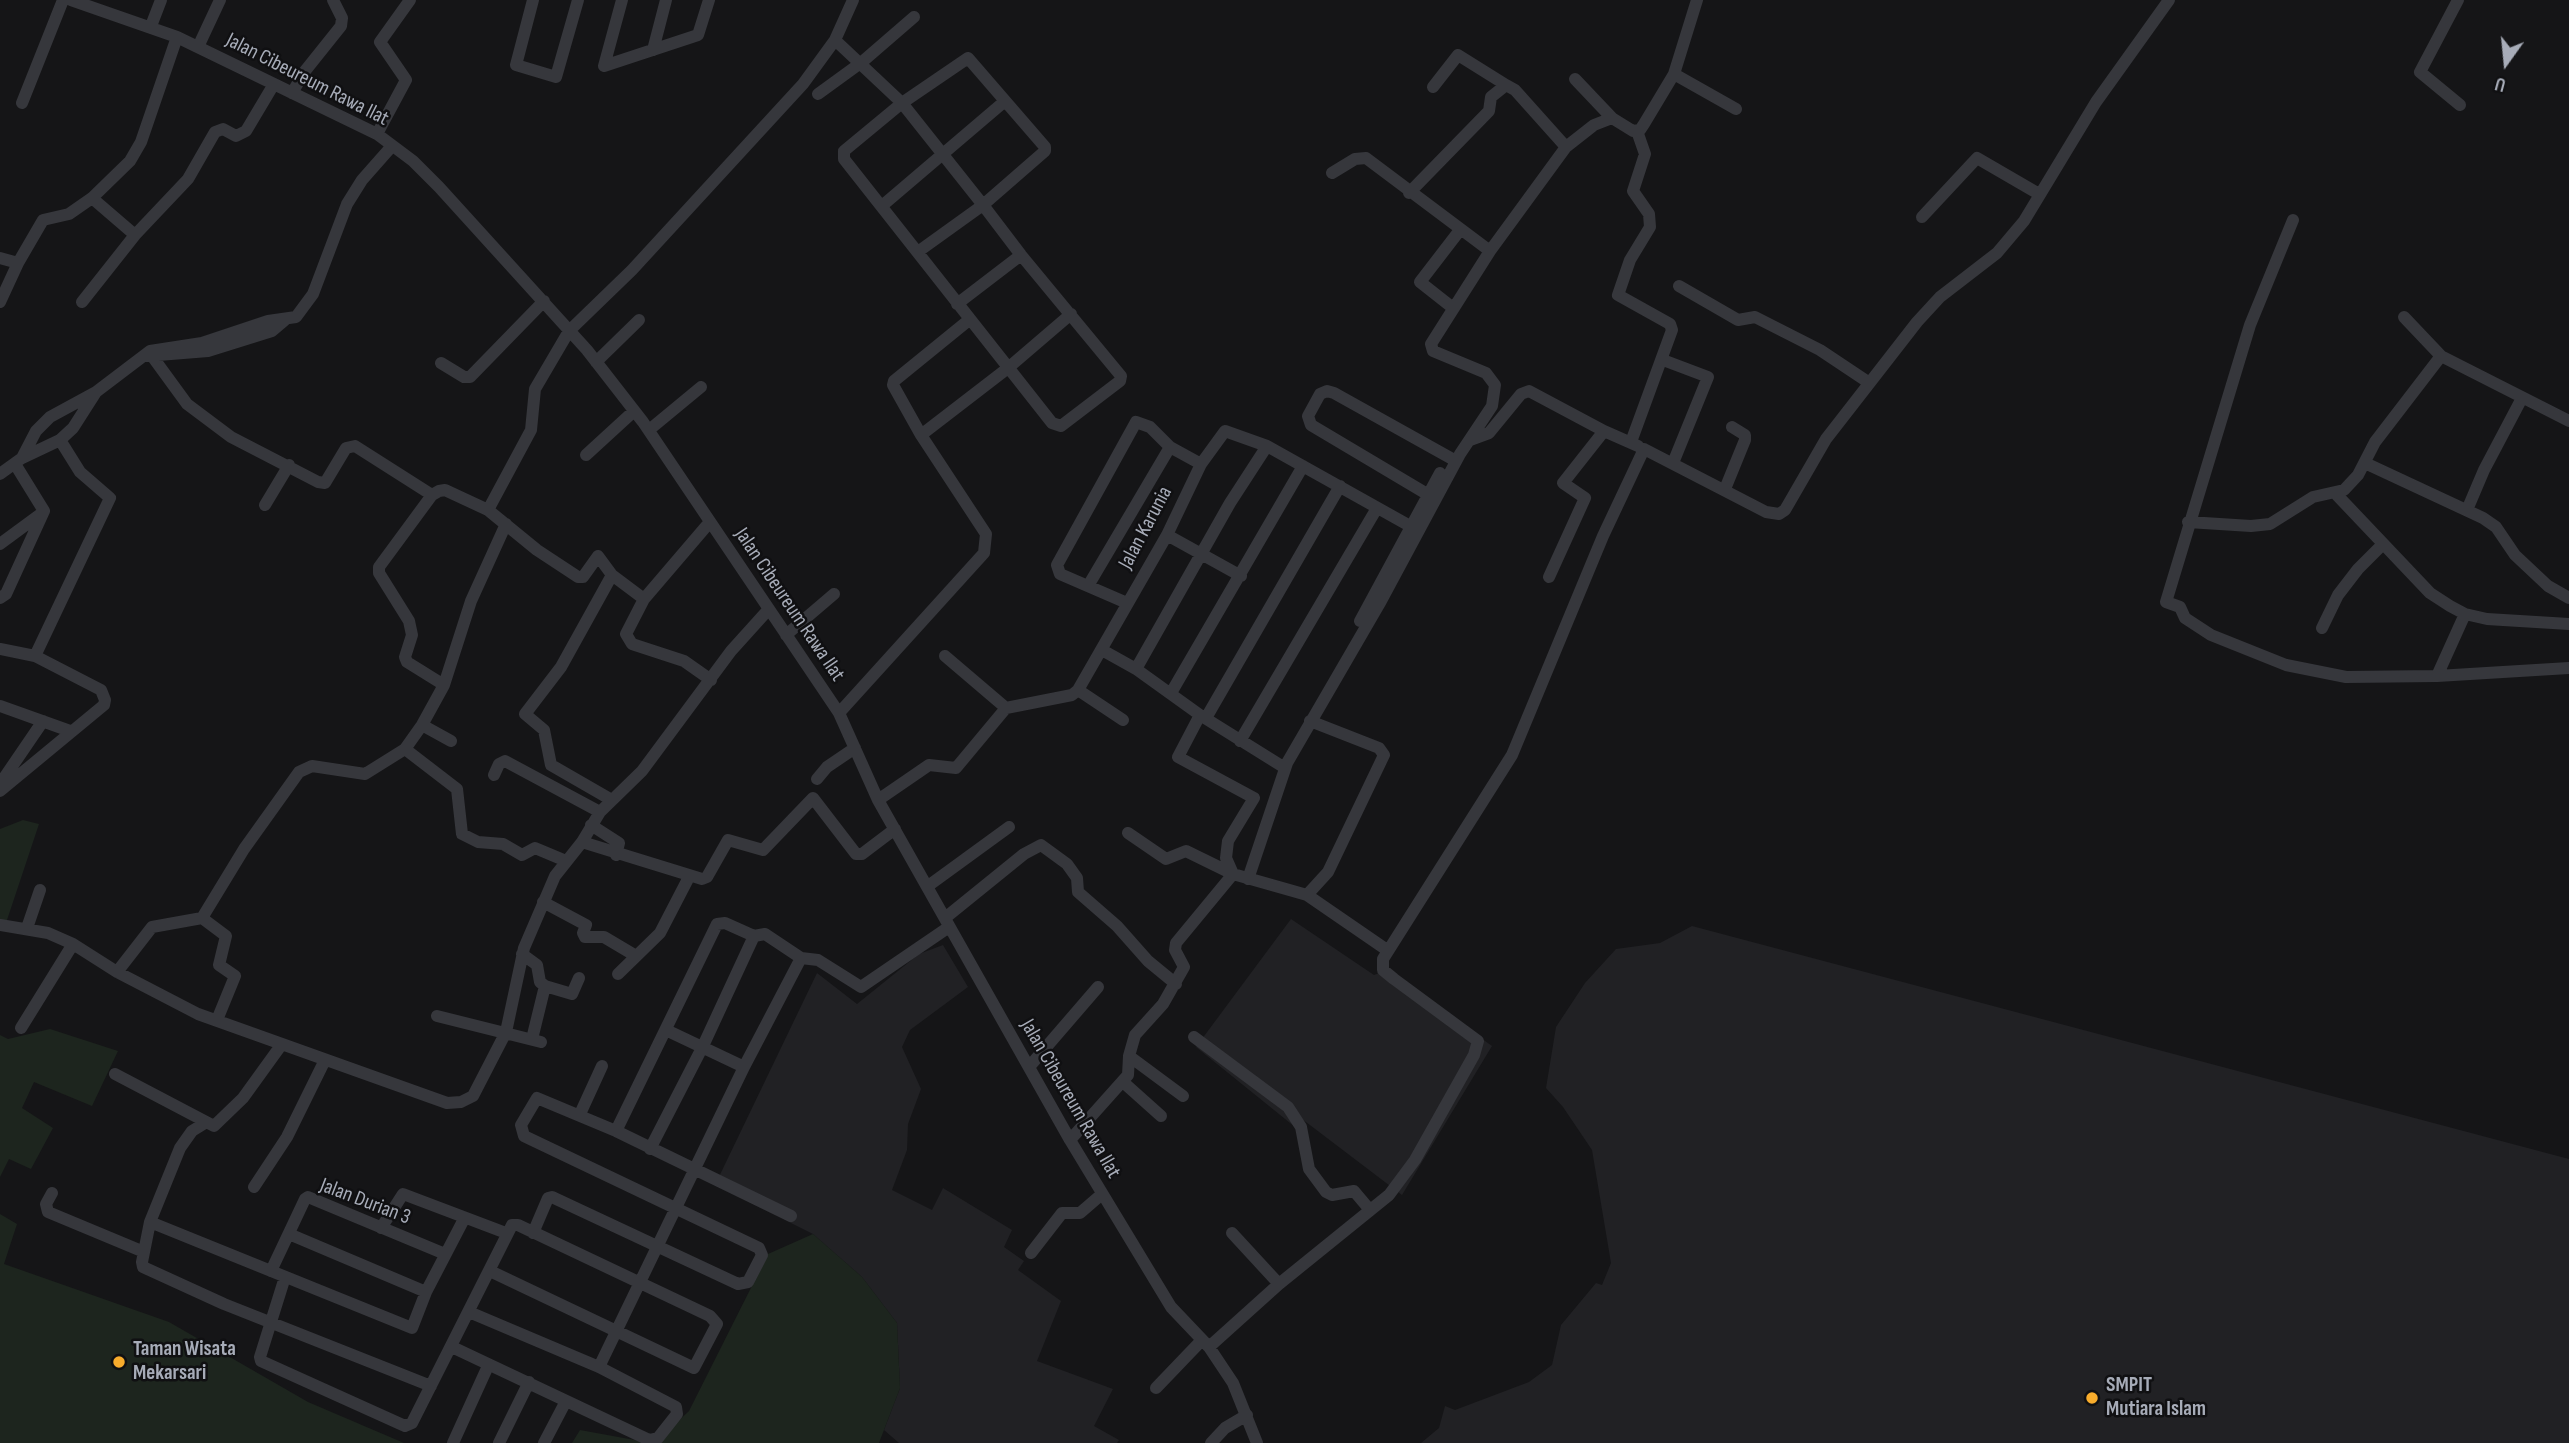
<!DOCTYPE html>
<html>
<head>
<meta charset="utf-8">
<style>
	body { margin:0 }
	#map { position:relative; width:2569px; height:1443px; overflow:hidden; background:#151517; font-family:"Sofia Sans Condensed",sans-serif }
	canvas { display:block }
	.north { position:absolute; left:2471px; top:28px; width:70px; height:70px; -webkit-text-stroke:5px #101012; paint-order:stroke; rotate:195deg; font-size:19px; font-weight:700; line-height:28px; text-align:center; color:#a7acb8 }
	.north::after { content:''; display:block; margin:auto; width:24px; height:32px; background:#a7acb8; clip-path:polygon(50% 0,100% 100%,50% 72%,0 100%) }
</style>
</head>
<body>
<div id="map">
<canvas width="2569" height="1443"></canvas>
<div class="north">U</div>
</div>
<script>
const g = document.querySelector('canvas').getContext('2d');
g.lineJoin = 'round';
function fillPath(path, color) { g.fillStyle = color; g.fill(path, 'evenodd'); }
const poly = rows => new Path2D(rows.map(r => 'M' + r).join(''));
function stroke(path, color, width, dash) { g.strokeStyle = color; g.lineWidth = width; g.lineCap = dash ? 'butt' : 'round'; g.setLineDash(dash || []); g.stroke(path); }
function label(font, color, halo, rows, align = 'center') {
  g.font = font + ' "Sofia Sans Condensed",sans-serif'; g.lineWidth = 5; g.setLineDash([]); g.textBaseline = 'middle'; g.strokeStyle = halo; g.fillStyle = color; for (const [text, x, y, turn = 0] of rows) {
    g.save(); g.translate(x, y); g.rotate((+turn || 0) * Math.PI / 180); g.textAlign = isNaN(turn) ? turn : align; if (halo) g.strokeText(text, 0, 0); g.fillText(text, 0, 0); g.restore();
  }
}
fillPath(poly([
	[1291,919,1374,975,1387,970,1492,1046,1402,1195,1302,1119,1295,1127,1196,1047],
	[1692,926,2569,1159,2569,1443,1421,1443,1439,1428,1445,1406,1455,1410,1529,1382,1552,1365,1561,1325,1596,1283,1602,1285,1611,1263,1592,1150,1563,1107,1546,1088,1556,1027,1585,983,1616,949,1660,943],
	[943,945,968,987,910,1030,902,1047,921,1089,908,1124,907,1150,892,1190,932,1210,943,1188,1012,1230,1004,1247,1024,1261,1018,1270,1061,1301,1037,1361,1113,1389,1094,1426,1119,1440,1117,1443,899,1443,884,1430,900,1388,897,1323,862,1277,813,1234,715,1185,817,973,857,1004,919,954]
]), '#212124');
fillPath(poly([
	[23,820,39,824,5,926,0,926,0,829],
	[50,1029,118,1051,92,1106,34,1082,22,1108,53,1128,31,1169,9,1159,0,1177,0,1035,8,1039],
	[0,1214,17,1224,4,1264,169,1322,308,1402,404,1443,0,1443],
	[813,1234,862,1277,897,1323,900,1388,879,1443,655,1443,689,1411,768,1254],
	[580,1430,651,1443,572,1443]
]), '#1d251e');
stroke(poly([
	[71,0,177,37,377,134,413,161,439,187,587,350,643,422,839,713,878,800,1070,1140,1171,1307,1209,1347,1233,1383,1257,1443],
	[533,0,516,65,556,77,578,0],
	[622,0,604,66,698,35,709,0],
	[2458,0,2420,72,2460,105],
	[151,26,161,0],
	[835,40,902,103,983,205,1021,255,1121,376,1120,381,1061,426,1052,423,844,159,844,151,902,103,968,58,1045,147,1045,151,983,205,919,251],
	[198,47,220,0],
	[653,50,666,0],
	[1674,74,1736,109],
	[1575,79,1612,118],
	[1433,87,1458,55,1506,85],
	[292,93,305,71,341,26,342,18,333,0],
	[818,94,862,62,914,17],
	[22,103,63,0],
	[377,134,406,80,380,42,410,0],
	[1332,173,1355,159,1366,158,1490,251],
	[1409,193,1489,111,1491,97,1506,85,1515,90,1566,147],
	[92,198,135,235,188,179,215,132,223,129,236,136,246,131,274,84],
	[883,205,1005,101],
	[1922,217,1977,158,2039,194],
	[2293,220,2250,325,2166,602,2180,607,2185,618,2211,635,2286,665,2346,677,2437,676,2569,668],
	[0,258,18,263,43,220,69,214,92,198,130,161,141,142,177,37],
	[1679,286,1738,320,1755,317,1820,350,1868,382],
	[0,302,18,263],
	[82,302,135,235],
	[957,304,1021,255],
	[1453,308,1420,282,1460,230],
	[2404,317,2441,356,2569,421],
	[146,356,208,351,272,331,285,320],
	[152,356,187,404,231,437,318,482,325,483,346,448,355,446,432,495],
	[1663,360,1708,377,1673,463],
	[596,362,639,320],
	[441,363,464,377,470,377,544,301],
	[649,430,701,387],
	[921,435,1008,368,1071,314],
	[1470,440,1489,433,1521,394,1529,391,1604,431],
	[1631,442,1672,330,1670,324,1618,295,1630,260,1650,227,1649,214,1633,191,1645,154,1637,131],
	[586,455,634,411],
	[22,458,36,431,50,417,96,392,150,351,202,343,268,321,296,317,313,294,347,204,362,180,392,146],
	[2365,463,2483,518,2496,527,2515,555,2548,586,2569,598],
	[0,474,22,458,60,440,73,428,96,392],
	[1725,489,1745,440,1745,435,1732,427],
	[1427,494,1311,425,1308,416,1320,394,1327,391,1334,393,1456,461],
	[2336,494,2430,593,2450,606,2465,614,2487,619,2569,624],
	[265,505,289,465],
	[2467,510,2484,470,2522,398],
	[2188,522,2251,526,2270,524,2313,497,2344,490,2358,475,2375,442,2441,356],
	[709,523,644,599,626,634,632,644,684,661,711,680],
	[1167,535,1241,576],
	[0,544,42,513],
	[1549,577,1585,498,1563,483,1604,431,1638,446],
	[1088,586,1170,447],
	[0,598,6,594,44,511,15,464],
	[644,599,612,575,598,556,583,577,578,577,537,550,488,510,531,430,535,389,569,331,632,270,803,84,835,40,853,0],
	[1127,603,1060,574,1057,565,1136,422,1150,427,1170,447,1201,464],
	[1360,621,1440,473],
	[2322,628,2338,595,2358,569,2383,544],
	[786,635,834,594],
	[0,649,35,656,101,690,105,700,104,705,0,791],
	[1102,650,1136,669,1200,715,1285,768],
	[35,656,110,498,80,472,60,440],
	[945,656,1006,708],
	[1136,669,1230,503,1267,446],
	[2437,676,2465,614],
	[444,685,407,662,405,657,412,635,409,621,379,573,379,567,432,495,439,491,445,490,488,510],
	[1078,690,1123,720],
	[1171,693,1303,466],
	[0,706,70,731],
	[839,713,984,553,986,534,921,435,893,385,894,381,969,320],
	[1206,718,1340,486],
	[422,725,451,741],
	[1240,741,1377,508],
	[405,749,457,789,462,834,478,842,503,844,522,855,535,848,566,861],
	[494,775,499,764,505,761,600,812],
	[817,779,827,767,855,748],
	[0,784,43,721],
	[610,799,551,765,544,730,525,714,561,667,612,575],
	[878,800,929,765,956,768,1006,708,1072,695,1078,690,1167,535,1201,464,1225,431,1267,446,1410,526],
	[591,825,619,843,616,855],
	[1128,833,1166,859,1186,851,1233,874,1307,895,1387,950],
	[582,842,702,879,707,877,728,840,763,850,813,798,856,854,862,854,895,829],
	[1248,879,1287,763,1381,601,1460,454,1492,406,1495,385,1486,373,1433,351,1431,344,1490,251,1566,147,1594,125,1612,118,1633,131,1640,130,1644,124,1674,74,1697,0],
	[928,886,1009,827],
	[1307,895,1328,872,1384,755,1379,748,1310,721],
	[543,902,586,925,583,933,585,937,604,937,636,956],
	[202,918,226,936,219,965,235,976,217,1020],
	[945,918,1024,854,1041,845,1067,864,1077,878,1078,892,1117,926,1148,961,1176,984],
	[0,925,48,933,73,944,117,972,198,1014,447,1103,461,1102,473,1096,506,1032,524,948,555,876,582,842,600,812,642,771,731,651,768,610],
	[27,928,40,890],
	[522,954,537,965,540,982,545,986,532,1039],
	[117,972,152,927,202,918,244,849,299,772,312,766,365,774,405,749,422,725,444,685,471,601,506,524],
	[618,974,660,933,689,877],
	[545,986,572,994,579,978],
	[437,1016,541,1042],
	[21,1028,73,944],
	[666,1030,744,1067],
	[1194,1037,1288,1107,1301,1127,1309,1169,1326,1192,1332,1195,1354,1191,1370,1210],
	[1129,1056,1183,1096],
	[1029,1067,1098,987],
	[115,1074,214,1126,243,1098,282,1044],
	[1123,1082,1161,1116],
	[580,1114,602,1066],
	[205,1123,192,1131,180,1148,150,1222,142,1262,143,1267,224,1304,431,1386],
	[616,1131,717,924,725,923,754,936],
	[1070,1140,1128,1075,1129,1056,1135,1035,1163,1004,1184,967,1175,950,1176,943,1233,874,1226,858,1228,841,1254,798,1178,757,1200,715],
	[650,1149,703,1046,754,936,765,934,801,958],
	[254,1187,287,1137,325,1060],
	[52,1193,46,1204,48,1212,144,1252],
	[150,1222,412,1328,426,1292,464,1219],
	[381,1228,403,1194,506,1233],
	[533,1233,548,1198,552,1197,738,1284,748,1282,762,1255,759,1248,524,1136,521,1125,537,1098,616,1131,791,1216],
	[1232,1233,1279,1284],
	[289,1234,426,1292],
	[1031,1253,1062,1213,1080,1213,1102,1194],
	[271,1271,305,1199,308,1197,445,1254],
	[285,1277,260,1357,261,1361,405,1426,412,1423,512,1225,518,1225,710,1316,717,1324,694,1368,490,1271],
	[452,1347,649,1440,658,1438,677,1414,676,1407,599,1367,469,1312],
	[1209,1347,1279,1284,1389,1195,1415,1160,1474,1055,1478,1041,1394,979,1383,970,1383,959,1512,755,1603,536,1644,449,1766,512,1779,514,1785,510,1826,439,1917,322,1940,297,1997,253,2024,221,2096,102,2169,0],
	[599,1367,744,1067,801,958,818,960,861,987,949,927],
	[1156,1388,1202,1340],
	[453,1443,488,1366],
	[499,1443,529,1382],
	[544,1443,566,1401],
	[1211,1443,1225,1428,1247,1415]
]), '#36373c', 12);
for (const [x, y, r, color] of [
	[119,1362,7,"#f8ac2c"],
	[2092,1398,7,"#f8ac2c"]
]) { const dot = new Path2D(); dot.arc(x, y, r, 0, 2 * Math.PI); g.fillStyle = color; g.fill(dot); stroke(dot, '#101012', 2.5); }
label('21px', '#a7acb8', '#101012', [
	["Jalan Cibeureum Rawa Ilat",307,80,27],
	["Jalan Karunia",1146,528,-62],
	["Jalan Cibeureum Rawa Ilat",789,605,56],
	["Jalan Cibeureum Rawa Ilat",1070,1099,60],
	["Jalan Durian 3",365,1202,21]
]);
label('bold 21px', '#a7acb8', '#101012', [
	["Taman Wisata",133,1350],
	["Mekarsari",133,1374],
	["SMPIT",2106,1386],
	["Mutiara Islam",2106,1410]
], 'left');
</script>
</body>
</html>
